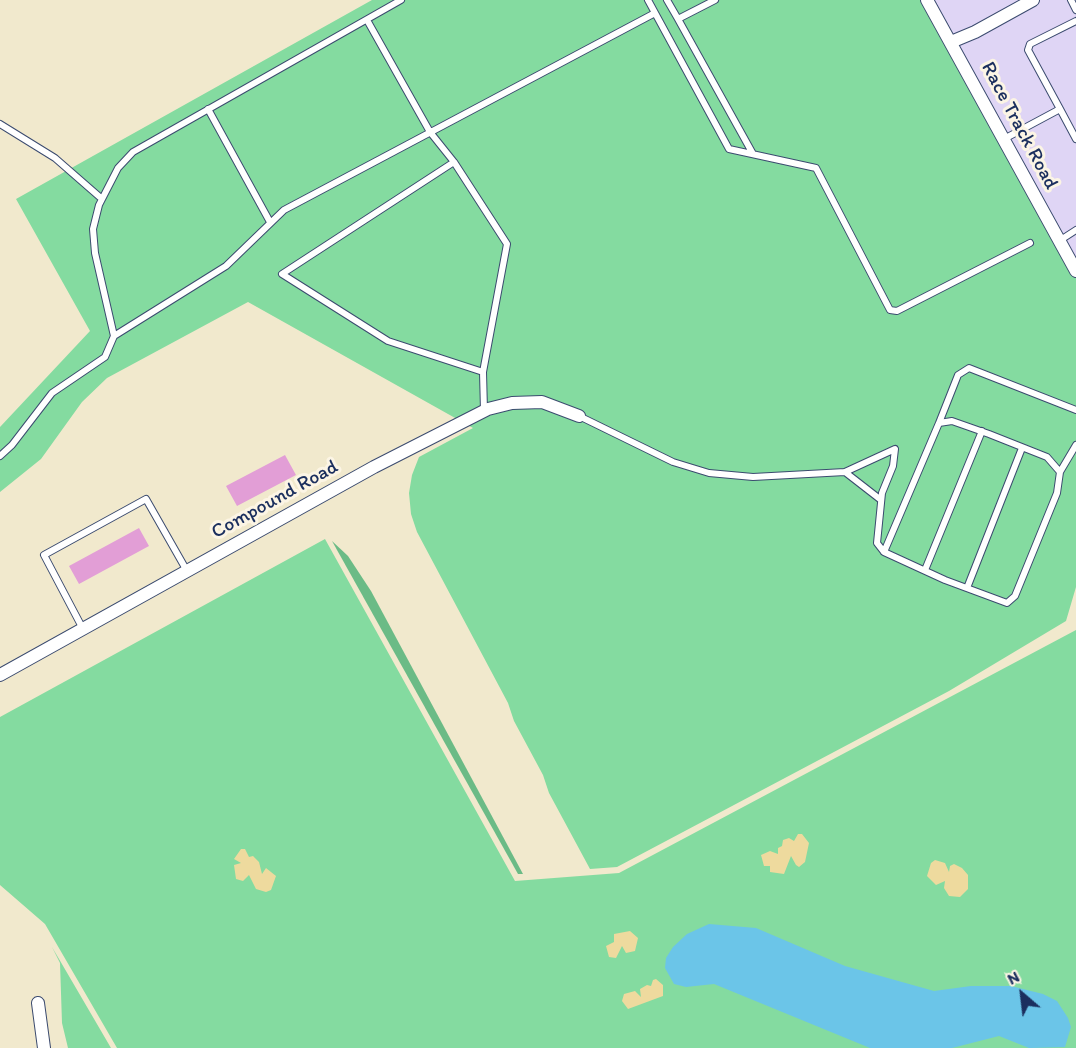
<!DOCTYPE html>
<html>
<head>
<meta charset="utf-8">
<style>
	body { margin:0 }
	#map { position:relative; width:1076px; height:1048px; overflow:hidden; background:#f1e9cd; font-family:Itim,sans-serif }
	canvas { display:block }
	.north { position:absolute; left:992px; top:964px; width:60px; height:60px; -webkit-text-stroke:4px #fcf5e5; paint-order:stroke; rotate:332deg; font-size:16px; font-weight:700; line-height:24px; text-align:center; color:#1b2f5e }
	.north::after { content:''; display:block; margin:auto; width:21px; height:27px; background:#1b2f5e; clip-path:polygon(50% 0,100% 100%,50% 72%,0 100%) }
</style>
</head>
<body>
<div id="map">
<canvas width="1076" height="1048"></canvas>
<div class="north">N</div>
</div>
<script>
const g = document.querySelector('canvas').getContext('2d');
g.lineJoin = 'round';
function fillPath(path, color) { g.fillStyle = color; g.fill(path, 'evenodd'); }
const poly = rows => new Path2D(rows.map(r => 'M' + r).join(''));
function stroke(path, color, width, dash) { g.strokeStyle = color; g.lineWidth = width; g.lineCap = dash ? 'butt' : 'round'; g.setLineDash(dash || []); g.stroke(path); }
function label(font, color, halo, rows, align = 'center') {
  g.font = font + ' Itim,sans-serif'; g.lineWidth = 6; g.setLineDash([]); g.textBaseline = 'middle'; g.strokeStyle = halo; g.fillStyle = color; for (const [text, x, y, turn = 0] of rows) {
    g.save(); g.translate(x, y); g.rotate((+turn || 0) * Math.PI / 180); g.textAlign = isNaN(turn) ? turn : align; if (halo) g.strokeText(text, 0, 0); g.fillText(text, 0, 0); g.restore();
  }
}
fillPath(poly([
	[927,0,1076,0,1076,273]
]), '#dfd5f5');
fillPath(poly([
	[372,0,927,0,1076,273,1076,587,1066,621,949,691,617,867,590,869,549,793,543,775,514,721,508,703,417,532,411,514,409,493,412,475,419,457,473,428,248,302,107,378,82,402,41,459,0,492,0,427,90,331,16,199],
	[325,539,515,881,619,873,1076,630,1076,1048,117,1048,45,924,0,885,0,717],
	[52,947,111,1048,68,1048,62,1023,60,963]
]), '#84dba0');
fillPath(poly([
	[332,541,348,556,371,591,523,874,518,874]
]), '#6bbb86');
fillPath(poly([
	[798,834,802,834,809,843,805,862,799,867,796,865,791,856,784,874,770,872,770,866,764,866,761,855,770,851,778,854,778,848,782,846,783,840,789,838,794,841],
	[241,849,245,849,249,857,253,856,259,862,262,874,266,868,276,876,271,890,266,892,256,889,249,875,243,881,236,879,234,865,241,863,234,859],
	[935,860,945,863,949,872,950,866,954,864,962,868,968,875,968,889,960,897,949,896,944,888,945,881,936,885,927,876,931,863],
	[630,931,638,938,635,951,626,953,622,946,616,958,609,957,606,946,614,942,614,934],
	[656,979,663,985,663,996,628,1009,622,1001,624,994,635,991,641,997,640,989,647,985,651,986,653,980]
]), '#eeda9e');
fillPath(poly([
	[709,924,756,928,845,966,934,991,971,986,1011,986,1043,994,1057,1001,1068,1018,1071,1027,1065,1047,1029,1048,999,1036,952,1048,870,1048,714,984,686,987,674,984,665,968,666,958,673,947,687,934]
]), '#6bc5e8');
fillPath(poly([
	[285,455,296,475,237,506,226,486],
	[139,528,149,546,79,584,69,566]
]), '#e29ed6');
const lane = poly([
	[648,0,729,149,816,168,890,310,897,311,1030,243],
	[667,0,678,19],
	[715,0,678,19,753,154],
	[1071,0,1076,10],
	[367,20,430,132,454,162,282,274,388,341,483,372],
	[208,109,270,222],
	[1060,109,1028,50,1030,44,1076,21],
	[0,124,55,158,102,199],
	[1004,139,1060,109,1076,139],
	[454,162,507,244,483,372,484,411],
	[1059,241,1076,230],
	[114,336,226,266,284,210,655,13],
	[579,416,673,462,709,473,753,477,845,472,895,449,893,466,882,493,877,543,884,552,945,580,1007,603,1015,596,1057,493,1060,472,1047,457,989,434,952,421,939,423,884,552],
	[939,423,958,375,969,368,1076,410],
	[0,456,12,445,52,393,105,357,114,336,95,253,93,229,99,205,118,168,133,152,401,0],
	[845,472,881,500],
	[1060,472,1076,445],
	[925,570,982,431],
	[967,588,1022,448],
	[83,629,44,555,146,499,187,571]
]);
const street = poly([
	[927,0,1076,271],
	[951,42,975,32,1033,0],
	[0,675,374,467,488,409,512,403,542,402,579,416],
	[38,1003,44,1048]
]);
stroke(lane, '#3b4b6f', 8);
stroke(street, '#3b4b6f', 14);
stroke(lane, '#fff', 6);
stroke(street, '#fff', 12);
label('20px', '#1b2f5e', '#fcf5e5', [
	["Race Track Road",1019,126,62],
	["Compound Road",275,500,-29]
]);
</script>
</body>
</html>
